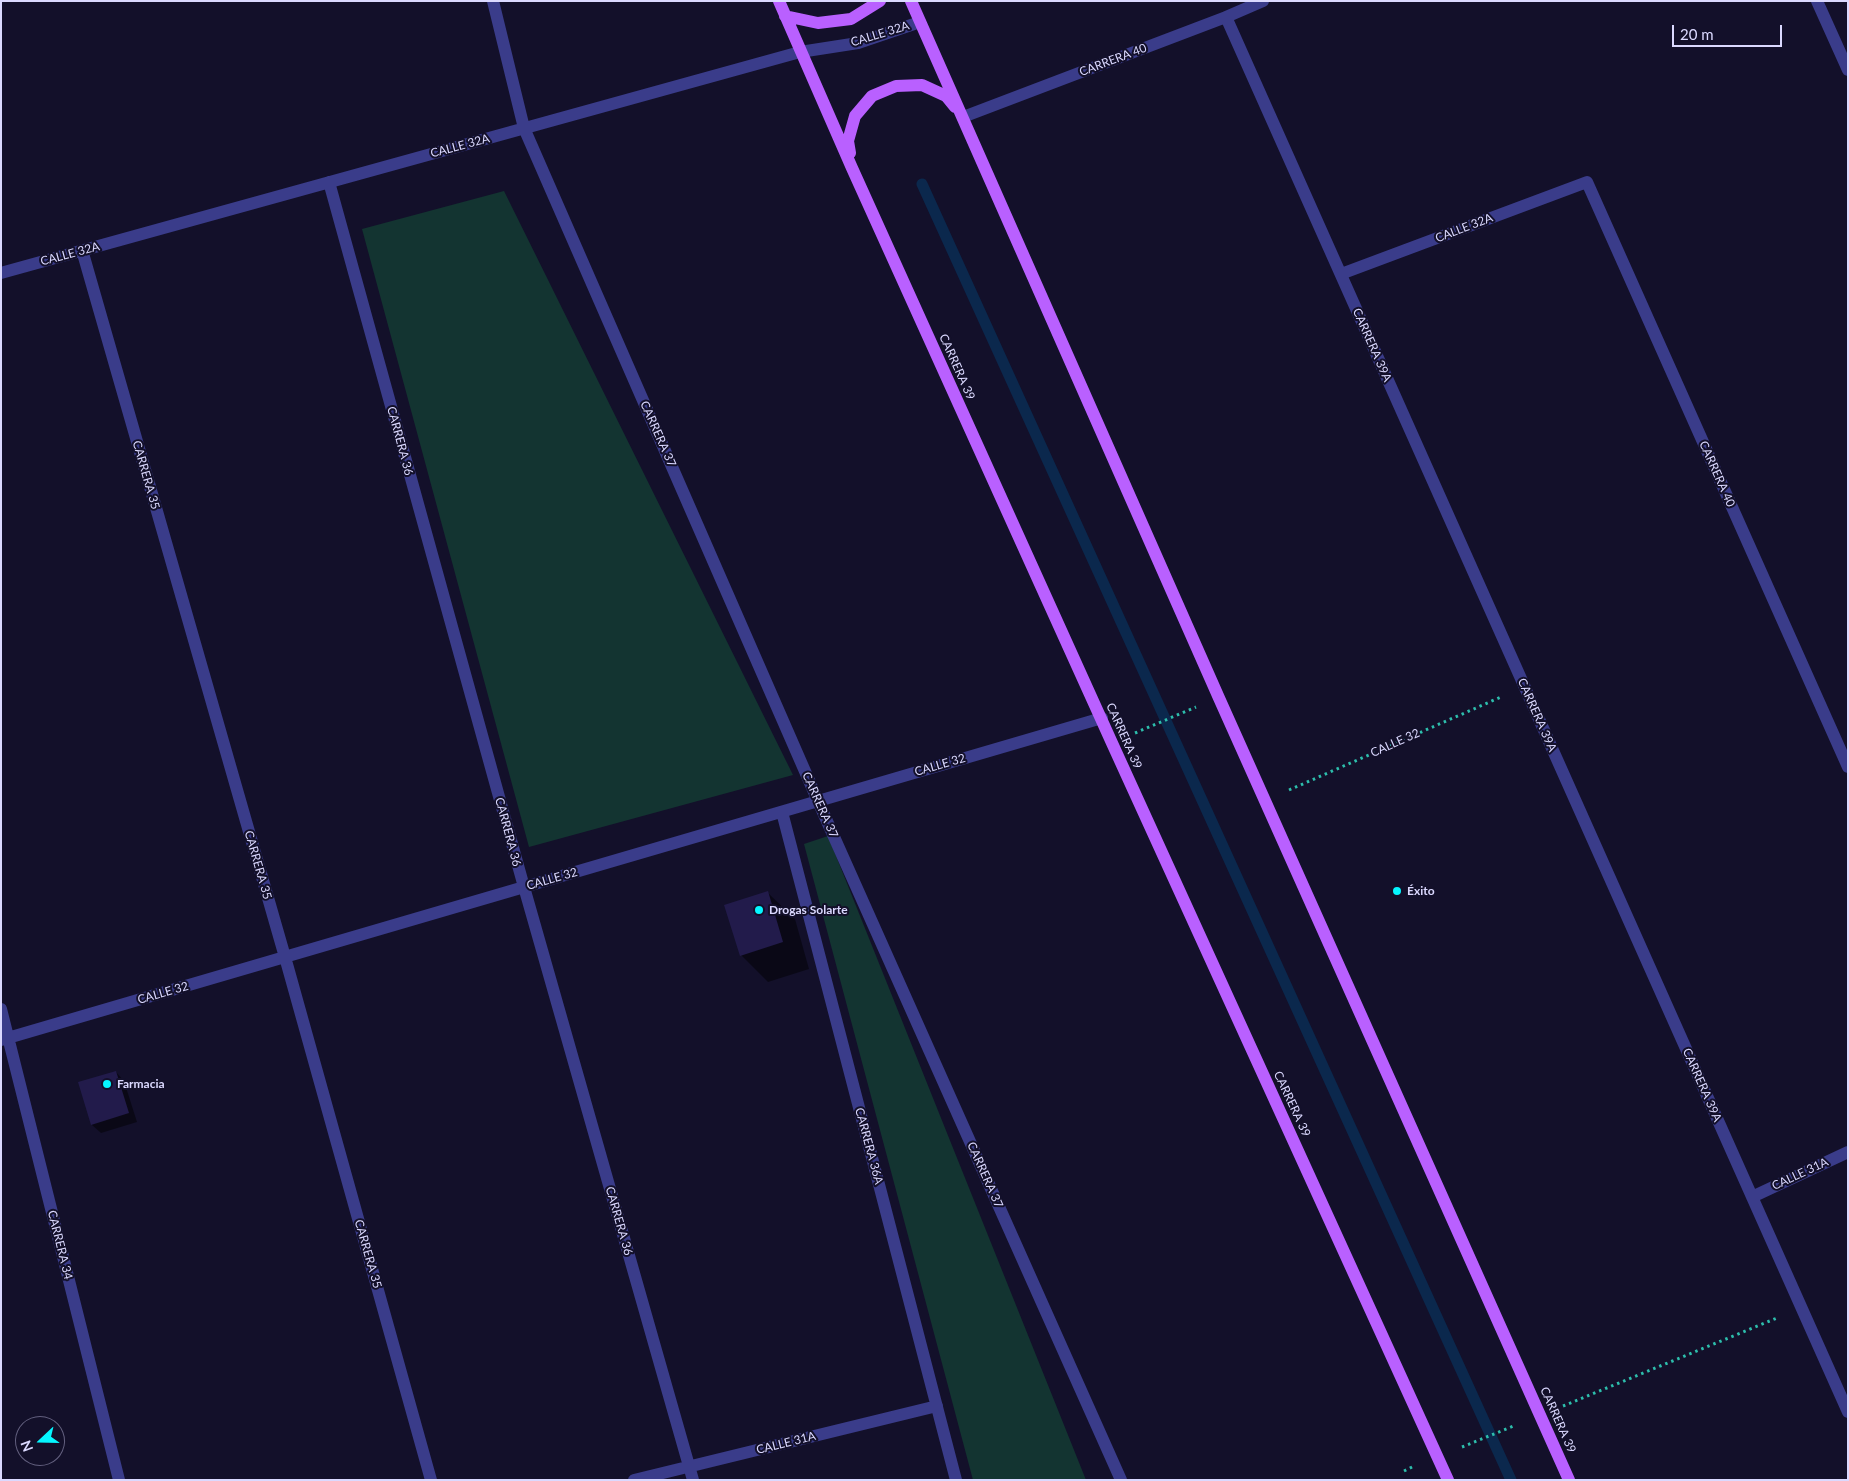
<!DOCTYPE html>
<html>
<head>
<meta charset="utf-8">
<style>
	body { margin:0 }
	#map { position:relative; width:1849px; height:1481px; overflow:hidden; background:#13102a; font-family:Lato,sans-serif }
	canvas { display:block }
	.frame { position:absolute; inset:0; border:2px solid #dbd9ff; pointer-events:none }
	.north { position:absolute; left:15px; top:1416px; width:50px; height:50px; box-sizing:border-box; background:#13102a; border:1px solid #63607f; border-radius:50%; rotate:249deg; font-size:14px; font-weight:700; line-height:20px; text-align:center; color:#dbd9ff }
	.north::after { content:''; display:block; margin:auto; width:18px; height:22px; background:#05f6ff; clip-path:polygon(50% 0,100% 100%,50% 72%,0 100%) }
	.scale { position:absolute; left:1672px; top:25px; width:110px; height:22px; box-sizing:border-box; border:2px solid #dbd9ff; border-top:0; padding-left:6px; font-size:15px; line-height:18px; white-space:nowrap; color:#dbd9ff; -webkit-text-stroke:4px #13102a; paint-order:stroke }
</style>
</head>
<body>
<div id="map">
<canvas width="1849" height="1481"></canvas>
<div class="frame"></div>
<div class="north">N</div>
<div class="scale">20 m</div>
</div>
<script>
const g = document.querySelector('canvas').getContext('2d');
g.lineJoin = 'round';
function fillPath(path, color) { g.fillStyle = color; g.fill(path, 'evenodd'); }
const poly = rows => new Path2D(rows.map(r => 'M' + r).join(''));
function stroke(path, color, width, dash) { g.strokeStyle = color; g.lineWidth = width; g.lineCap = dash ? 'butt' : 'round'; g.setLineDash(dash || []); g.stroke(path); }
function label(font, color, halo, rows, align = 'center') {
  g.font = font + ' Lato,sans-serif'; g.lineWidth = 4; g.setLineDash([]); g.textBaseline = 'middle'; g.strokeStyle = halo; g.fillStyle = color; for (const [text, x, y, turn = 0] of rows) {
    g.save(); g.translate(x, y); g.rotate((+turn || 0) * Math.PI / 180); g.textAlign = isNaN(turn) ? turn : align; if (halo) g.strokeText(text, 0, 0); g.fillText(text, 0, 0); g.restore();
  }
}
fillPath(poly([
	[504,191,793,775,529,847,362,229],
	[828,836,1086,1480,973,1480,804,844]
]), '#133431');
fillPath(poly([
	[768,893,795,919,809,969,768,982,741,955],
	[116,1072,124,1081,137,1122,101,1133,92,1125,80,1083]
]), '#0007');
stroke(poly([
	[922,184,1511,1480]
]), '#0b284d', 11);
fillPath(poly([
	[768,891,783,942,740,956,724,905],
	[116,1071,129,1113,91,1125,78,1082]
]), '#221b4b');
stroke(poly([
	[1135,733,1196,707],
	[1289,790,1501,697],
	[1563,1406,1777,1318],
	[1462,1447,1516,1425],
	[1404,1471,1414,1466]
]), '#2dbeac', 3, [2.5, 4]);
stroke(poly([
	[493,1,524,128,818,801,1121,1480],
	[1817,1,1848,70],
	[1226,17,1848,1412],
	[963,117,1226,17,1263,1],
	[329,182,524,887,693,1480],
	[82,250,285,957,431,1480],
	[1,273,800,52,858,43,920,22],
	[1341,274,1587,182,1848,767],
	[782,812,956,1480],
	[1,1009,119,1480],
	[1,1040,1102,718],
	[1752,1197,1848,1152],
	[634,1480,937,1406]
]), '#3a3c8a', 12);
stroke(poly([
	[779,1,852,168,1112,743,1448,1480],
	[911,1,1219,698,1569,1480],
	[785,16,818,23,851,19,880,1],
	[850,153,848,141,855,116,872,96,896,86,922,85,946,96,955,107]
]), '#b960ff', 12);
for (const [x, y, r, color] of [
	[1397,891,5,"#05f6ff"],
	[759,910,5,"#05f6ff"],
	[107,1084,5,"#05f6ff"]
]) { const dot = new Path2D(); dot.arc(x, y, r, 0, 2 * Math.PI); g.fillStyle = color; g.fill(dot); stroke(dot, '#13102a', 2); }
label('12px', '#dbd9ff', '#13102a', [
	["CALLE 32A",880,34,-17],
	["CARRERA 40",1113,60,-21],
	["CALLE 32A",460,146,-15],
	["CALLE 32A",1464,228,-21],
	["CALLE 32A",70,254,-15],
	["CARRERA 39A",1372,345,66],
	["CARRERA 39",957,367,66],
	["CARRERA 37",658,434,66],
	["CARRERA 36",400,441,75],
	["CARRERA 40",1717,474,66],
	["CARRERA 35",146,475,74],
	["CARRERA 39A",1537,715,66],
	["CARRERA 39",1124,736,66],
	["CALLE 32",1395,743,-24],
	["CALLE 32",940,765,-16],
	["CARRERA 37",820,805,66],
	["CARRERA 36",508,832,75],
	["CARRERA 35",258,865,74],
	["CALLE 32",552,879,-16],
	["CALLE 32",163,993,-16],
	["CARRERA 39A",1702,1085,66],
	["CARRERA 39",1292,1104,65],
	["CARRERA 36A",869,1146,75],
	["CALLE 31A",1800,1174,-25],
	["CARRERA 37",985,1175,66],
	["CARRERA 36",619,1221,74],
	["CARRERA 34",60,1245,76],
	["CARRERA 35",368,1254,74],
	["CARRERA 39",1558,1420,66],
	["CALLE 31A",786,1443,-14]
]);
label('bold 12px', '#dbd9ff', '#13102a', [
	["Éxito",1407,891],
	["Drogas Solarte",769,910],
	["Farmacia",117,1084]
], 'left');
</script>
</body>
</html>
